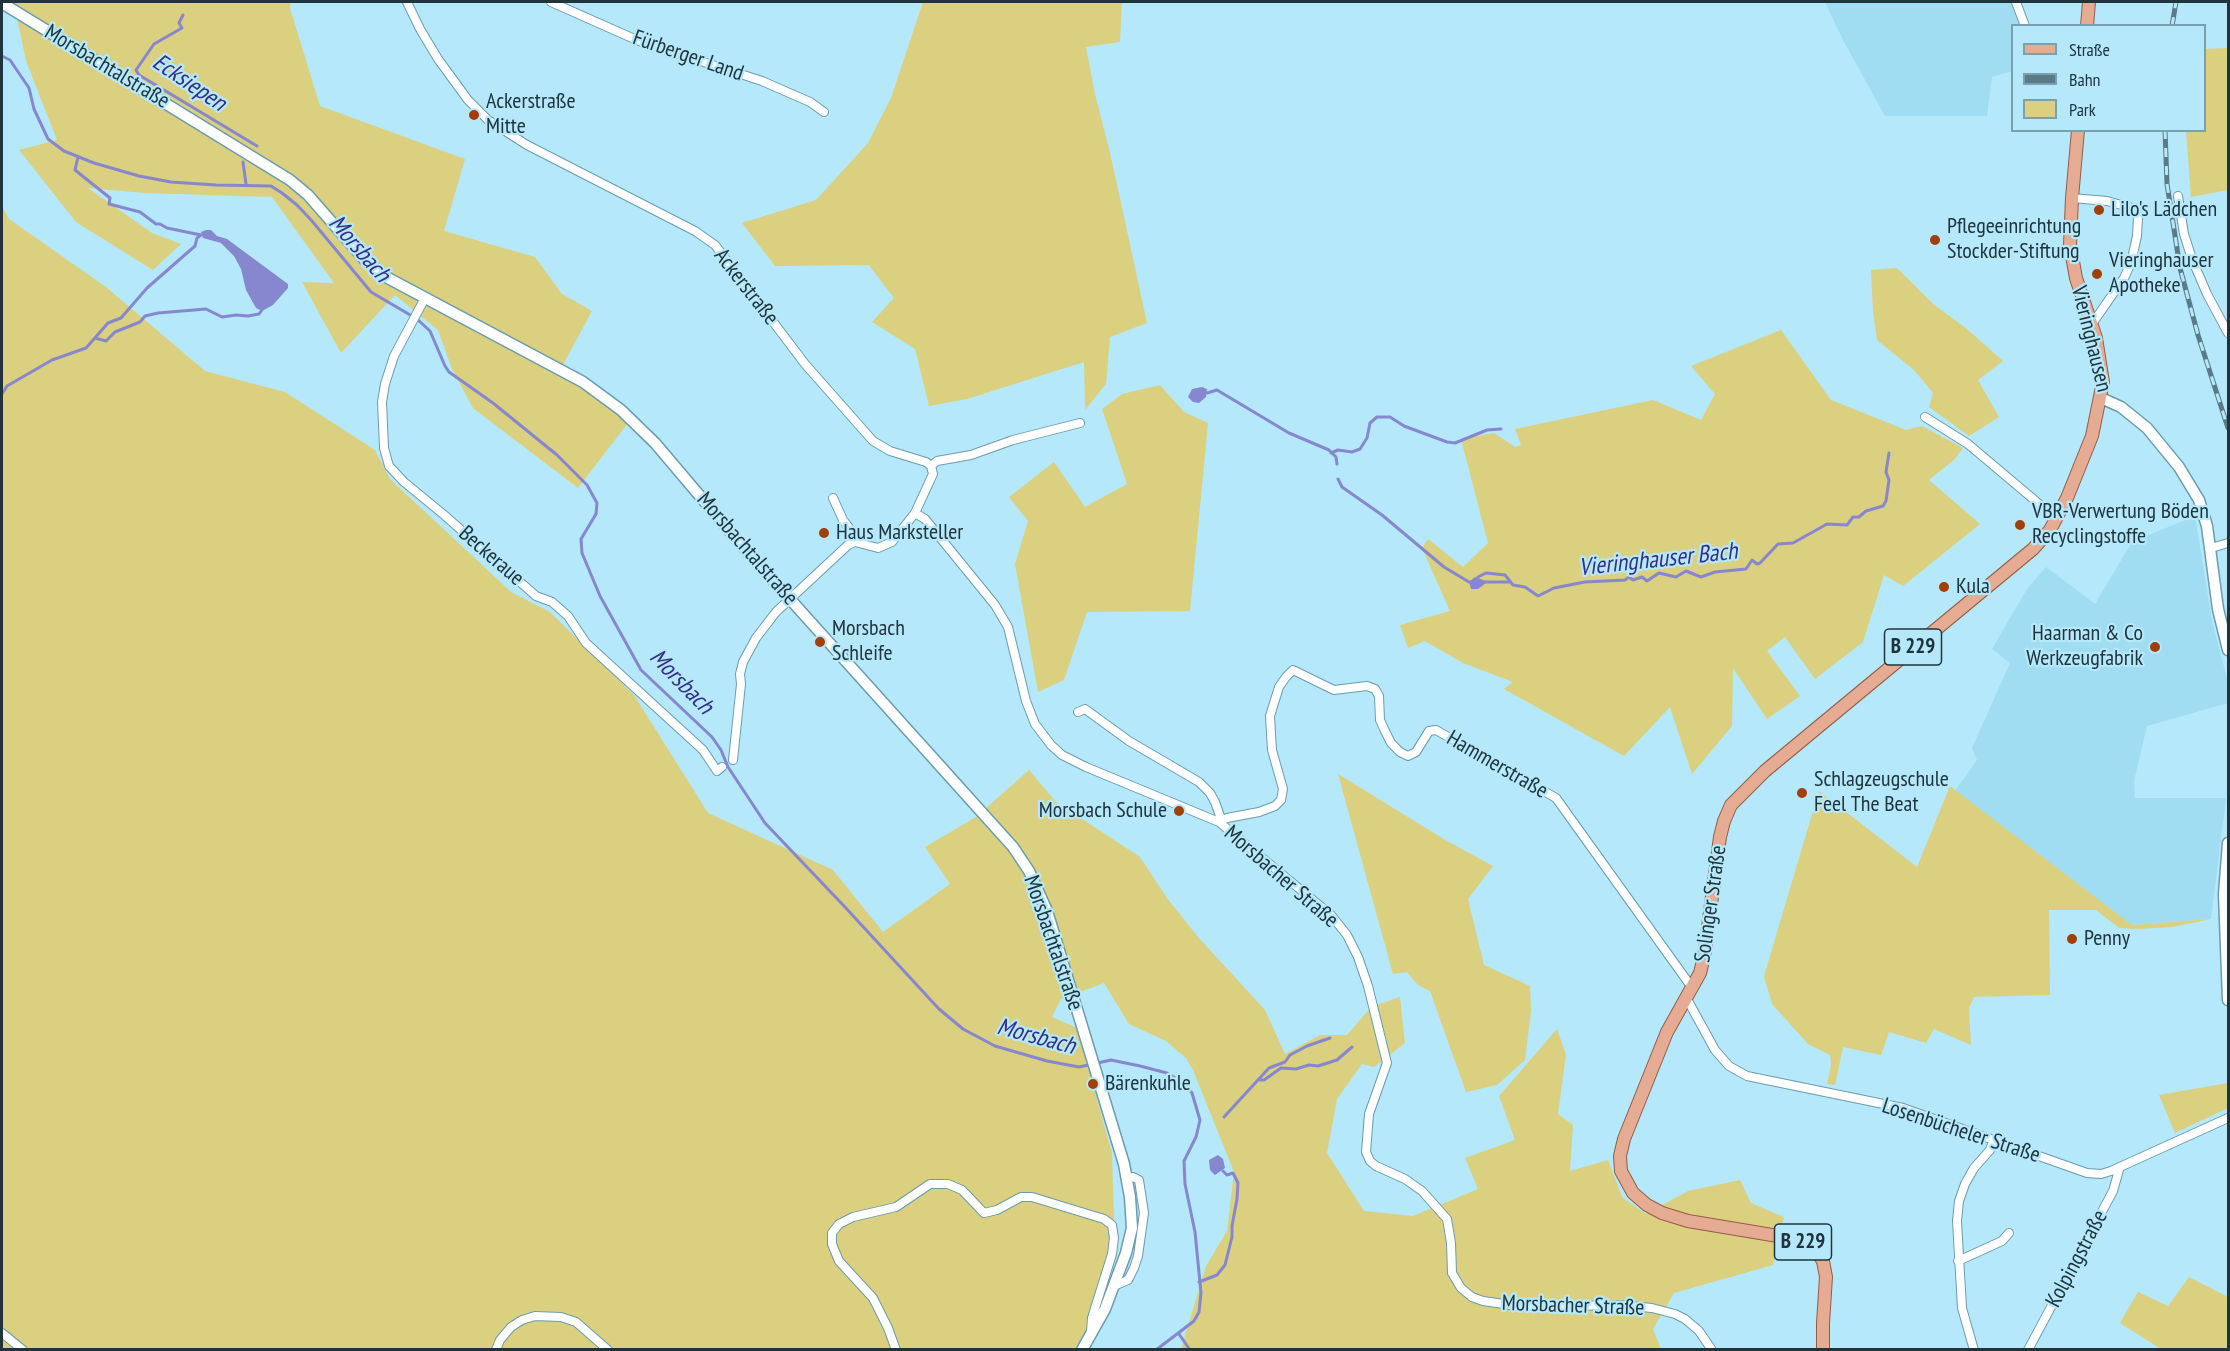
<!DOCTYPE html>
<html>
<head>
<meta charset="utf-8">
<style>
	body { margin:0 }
	#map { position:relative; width:2230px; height:1351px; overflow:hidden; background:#b5e8fb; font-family:"PT Sans Narrow",sans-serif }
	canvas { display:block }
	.frame { position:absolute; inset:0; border:3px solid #20343c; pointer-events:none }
	.legend { position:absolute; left:2011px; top:24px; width:195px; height:108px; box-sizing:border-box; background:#b5e8fb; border:2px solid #79a0af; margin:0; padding:8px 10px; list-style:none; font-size:18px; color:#20343c }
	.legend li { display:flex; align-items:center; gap:12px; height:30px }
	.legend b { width:30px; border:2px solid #79a0af }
</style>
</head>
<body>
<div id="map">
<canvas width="2230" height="1351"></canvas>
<div class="frame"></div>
<ul class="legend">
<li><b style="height:8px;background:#e5ab93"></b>Straße</li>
<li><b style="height:8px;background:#5a7a87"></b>Bahn</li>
<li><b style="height:16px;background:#dad07f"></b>Park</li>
</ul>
</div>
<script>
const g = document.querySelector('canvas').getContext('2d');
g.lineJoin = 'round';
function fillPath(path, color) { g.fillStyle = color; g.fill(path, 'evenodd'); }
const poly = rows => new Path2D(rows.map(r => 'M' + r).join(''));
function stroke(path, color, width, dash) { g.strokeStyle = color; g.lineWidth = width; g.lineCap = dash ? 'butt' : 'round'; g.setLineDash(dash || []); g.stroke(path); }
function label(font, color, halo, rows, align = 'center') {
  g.font = font + ' "PT Sans Narrow",sans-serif'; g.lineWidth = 4.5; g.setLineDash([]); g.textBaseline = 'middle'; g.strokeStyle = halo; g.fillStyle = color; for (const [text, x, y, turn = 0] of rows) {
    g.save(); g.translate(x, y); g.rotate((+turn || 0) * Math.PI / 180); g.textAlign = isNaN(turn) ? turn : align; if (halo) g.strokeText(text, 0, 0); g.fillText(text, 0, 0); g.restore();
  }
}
fillPath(poly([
	[1825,2,2013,2,2022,25,2012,26,2012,71,1992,77,1987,116,1885,116,1843,40],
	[2195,516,2212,621,2228,682,2228,703,2147,726,2134,781,2135,798,2226,798,2211,919,2132,925,1955,791,1977,760,1972,748,2010,663,1992,649,2027,589,2046,567,2095,604,2132,542]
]), '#a0dcf2');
fillPath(poly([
	[3,2,291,2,290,8,320,106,465,159,444,231,535,257,562,294,592,311,558,374,582,386,628,423,578,488,473,408,452,369,438,330,395,295,341,353,302,282,334,283,272,197,144,193,88,188,152,233,181,244,153,270,76,222,19,150,57,140,26,61,15,8],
	[923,2,1122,2,1120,42,1086,47,1095,94,1111,157,1147,323,1110,337,1106,384,1085,410,1084,362,967,399,929,406,915,349,872,322,894,298,869,265,775,266,742,223,816,200,868,143,891,98],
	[2228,48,2228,190,2191,197,2186,131,2204,130,2205,49],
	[2,206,9,219,106,287,205,371,285,392,375,450,390,479,511,592,550,612,634,695,708,813,833,870,883,932,950,884,925,847,976,817,1029,770,1056,802,1140,857,1167,898,1198,937,1265,1010,1285,1054,1320,1035,1347,1035,1371,1007,1400,997,1405,1043,1374,1067,1362,1064,1337,1099,1327,1153,1364,1211,1413,1216,1478,1189,1465,1158,1515,1140,1499,1096,1557,1029,1566,1055,1558,1114,1573,1125,1570,1171,1608,1160,1622,1197,1646,1214,1688,1191,1740,1180,1751,1203,1784,1217,1773,1265,1674,1293,1653,1329,1661,1349,1181,1349,1206,1266,1227,1231,1234,1172,1193,1070,1186,1058,1166,1041,1129,1024,1104,983,1061,999,1052,1017,1077,1028,1112,1153,1115,1253,1083,1349,2,1349],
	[1897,268,1933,304,1967,329,2003,361,1978,380,1999,417,1969,436,1929,407,1933,393,1914,370,1877,340,1873,312,1871,270],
	[1781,330,1831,400,1906,430,1922,426,1963,448,1955,459,1929,480,1980,524,1903,586,1884,575,1863,642,1815,679,1785,637,1767,651,1800,696,1767,719,1733,668,1732,726,1692,774,1670,707,1624,756,1504,689,1513,682,1463,663,1425,641,1408,648,1400,625,1450,611,1422,548,1428,539,1463,567,1488,543,1461,439,1494,433,1515,447,1521,445,1515,429,1653,400,1701,420,1715,394,1691,366],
	[1160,385,1184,412,1208,423,1190,611,1087,612,1064,680,1038,692,1015,564,1028,521,1009,497,1054,462,1085,507,1127,484,1102,409,1122,394],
	[1338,774,1447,841,1493,866,1468,899,1484,965,1530,986,1531,1011,1525,1060,1497,1085,1466,1092,1430,991,1418,985,1407,972,1393,974],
	[1950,786,2132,925,2211,919,2172,927,2139,929,2119,928,2096,910,2049,910,2050,995,1974,997,1969,1008,1971,1045,1934,1029,1926,1043,1889,1032,1881,1055,1843,1047,1835,1085,1827,1084,1831,1065,1830,1055,1808,1044,1772,1004,1764,976,1819,791,1917,867],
	[2228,1083,2228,1108,2175,1133,2159,1095],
	[2189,1277,2228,1297,2228,1349,2161,1349,2120,1323,2138,1292,2168,1306]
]), '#dad07f');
fillPath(poly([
	[206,230,211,230,217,236,227,239,288,284,288,288,273,305,262,311,256,308,246,290,241,269,234,256,221,243,203,238,201,232],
	[1202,387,1207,389,1206,397,1199,403,1193,402,1188,397,1192,389],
	[1475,577,1486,581,1486,583,1478,589,1471,589,1469,582],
	[1218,1155,1223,1159,1225,1168,1215,1175,1210,1170,1209,1160]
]), '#8687cf');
stroke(poly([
	[183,15,179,23,182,28,154,44,136,70,139,75,257,146],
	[2,56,10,60,29,88,34,109,48,139,64,151,94,163,139,176,171,182,216,185,271,186,282,193,297,205,312,221,371,292,417,319,430,331,445,366,449,372,493,403,557,455,587,485,597,503,596,514,581,539,582,553,600,596,641,670,712,737,721,750,728,767,765,823,844,906,939,1009,963,1029,995,1046,1047,1061,1079,1067,1111,1060,1140,1066,1167,1073,1185,1084,1192,1093,1200,1120,1196,1137,1184,1161,1185,1184,1195,1232,1201,1293,1199,1312,1194,1321,1156,1350],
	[243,162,246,184],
	[95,338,106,341,115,332,140,322,145,316,158,313,206,309,222,317,236,315,248,316,259,314,264,307],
	[1207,393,1217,390,1289,433,1329,450,1336,457,1337,464],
	[2,394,7,386,52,360,86,348,108,323,121,318,147,288,195,246,197,238,201,235,167,228,160,224,156,224,140,212,109,204,110,198,75,170,78,157],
	[1331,453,1338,450,1352,452,1360,449,1367,438,1370,423,1377,417,1390,417,1404,426,1447,442,1455,443,1487,430,1501,429],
	[1338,479,1342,487,1382,515,1444,567,1469,582,1472,582],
	[1478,577,1486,573,1505,575,1513,585,1525,587,1538,596,1554,588,1585,582,1625,580,1629,577,1633,580,1642,577,1647,581,1659,573,1676,577,1686,571,1701,577,1715,572,1746,569,1752,560,1757,564,1760,563,1778,544,1793,543,1827,524,1847,525,1853,517,1859,517,1866,511,1883,506,1886,501,1889,480,1886,472,1889,453],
	[1485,582,1510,582],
	[1260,1080,1264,1080,1281,1068,1296,1069,1309,1065,1318,1066,1337,1060,1352,1047],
	[1224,1117,1269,1068,1285,1062,1290,1055,1307,1046,1330,1038],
	[1199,1282,1217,1275,1225,1265,1232,1237,1232,1226,1237,1199,1238,1183,1233,1173,1227,1175,1223,1171],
	[1179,1334,1190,1350]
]), '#8687cf', 3);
const minor = poly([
	[407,2,420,29,438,59,468,100,488,120,527,145,695,231,715,245,805,364,873,441,890,451,926,462,931,466],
	[551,2,639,41,762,81,810,102,824,112],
	[2016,2,2025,26],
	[2178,196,2184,234,2192,259,2207,294,2228,333],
	[2072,198,2107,201,2132,208,2138,217,2137,236,2131,263,2124,278,2092,324],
	[425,298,394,356,385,384,382,402,384,448,389,466,404,482,443,514,536,596,552,602,568,616,586,643,703,750,717,771,722,767],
	[1925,417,1968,444,2057,519],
	[931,466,937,461,971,455,1013,440,1080,423],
	[833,498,843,520,860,542],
	[915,513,925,519,995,605,1008,627,1026,701,1035,724,1051,745,1062,755,1086,767,1219,822,1331,915,1347,935,1358,957,1368,986,1387,1063,1369,1114,1366,1152,1370,1161,1376,1166,1405,1179,1422,1191,1447,1219,1451,1243,1452,1273,1461,1288,1472,1297,1483,1301,1525,1307,1618,1305,1652,1308,1675,1314,1685,1319,1699,1331,1712,1350],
	[2211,548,2228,543],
	[1078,712,1085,709,1129,741,1199,782,1210,793,1215,802,1220,816,1219,822,1227,818,1259,812,1275,806,1281,800,1283,789,1272,750,1270,716,1279,687,1286,677,1293,670,1334,690,1367,686,1375,689,1379,696,1380,720,1385,731,1391,743,1400,752,1408,756,1416,752,1429,731,1436,730,1556,798,1693,989],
	[733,760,741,684,740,674,743,662,756,638,776,612,848,545,855,542,878,548,892,542,915,513,933,474,931,466],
	[1687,999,1715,1050,1729,1066,1747,1076,1903,1108,2087,1173,2101,1174,2111,1171,2228,1118],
	[1958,1261,2002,1241,2009,1233],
	[1114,1286,1128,1280,1134,1268,1138,1256,1144,1213,1139,1180,1133,1177,1127,1178],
	[2,1333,23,1350],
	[496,1350,500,1340,511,1327,522,1320,535,1316,561,1317,576,1322,608,1350],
	[896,1350,888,1328,873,1298,839,1261,832,1244,832,1233,839,1224,853,1217,896,1207,930,1184,948,1184,962,1190,984,1213,997,1210,1021,1197,1032,1197,1104,1219,1112,1225,1114,1238,1112,1254,1092,1318,1091,1331],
	[1974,1350,1962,1308,1957,1221,1959,1201,1965,1184,1974,1168,1990,1150,1993,1141],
	[2028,1350,2113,1191,2119,1170,2118,1168]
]);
const secondary = poly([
	[2,3,290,180,308,195,364,259,386,277,583,382,621,410,655,443,744,548,1013,847,1029,871,1047,911,1124,1164,1130,1197,1132,1228,1126,1253,1105,1309,1082,1350],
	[2101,398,2121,407,2147,428,2179,467,2199,500,2207,526,2218,609,2228,650],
	[2228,843,2224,894,2228,1000]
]);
const primary = poly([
	[2087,26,2089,2],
	[1823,1350,1823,1323,1826,1277,1823,1261,1816,1250,1796,1239,1688,1221,1662,1213,1647,1205,1633,1193,1621,1171,1620,1156,1624,1139,1667,1032,1700,973,1704,957,1720,837,1724,821,1731,805,1765,771,2033,549,2050,530,2067,498,2092,436,2103,382,2096,338,2076,278,2070,245,2072,198,2078,130]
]);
stroke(minor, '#6b9cad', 10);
stroke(secondary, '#6b9cad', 13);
stroke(primary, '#945d46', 14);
stroke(minor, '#fff', 8);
stroke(secondary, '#fff', 10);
stroke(primary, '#e5ab93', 12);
const rail = poly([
	[2172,26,2176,2],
	[2165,130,2167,184,2180,268,2198,335,2228,428]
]);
stroke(rail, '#5a7a87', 5);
stroke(rail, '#b5e8fb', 3, [9]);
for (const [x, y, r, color] of [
	[474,115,6,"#a23e08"],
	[2099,210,6,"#a23e08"],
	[1935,240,6,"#a23e08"],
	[2097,274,6,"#a23e08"],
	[2020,525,6,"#a23e08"],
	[824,533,6,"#a23e08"],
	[1944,587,6,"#a23e08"],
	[820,642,6,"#a23e08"],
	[2155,647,6,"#a23e08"],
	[1802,793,6,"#a23e08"],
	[1179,811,6,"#a23e08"],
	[2072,939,6,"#a23e08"],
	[1093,1084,6,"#a23e08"]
]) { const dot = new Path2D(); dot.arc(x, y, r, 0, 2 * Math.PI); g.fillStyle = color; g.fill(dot); stroke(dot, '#b5e8fb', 2); }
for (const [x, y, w] of [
	[1913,647,57],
	[1803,1242,57]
]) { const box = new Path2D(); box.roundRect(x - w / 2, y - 18, w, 36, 4.5); g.fillStyle = '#b5e8fb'; g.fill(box); stroke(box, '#20343c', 1.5); }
label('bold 21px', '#20343c', null, [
	["B 229",1913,647],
	["B 229",1803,1242]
]);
label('22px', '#20343c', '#b5e8fb', [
	["Fürberger Land",688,56,19],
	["Morsbachtalstraße",107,67,31],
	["Ackerstraße",746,287,52],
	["Vieringhausen",2091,339,76],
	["Morsbachtalstraße",747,549,49],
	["Beckeraue",491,556,41],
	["Hammerstraße",1497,765,30],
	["Morsbacher Straße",1281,877,41],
	["Solinger Straße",1711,904,-82],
	["Morsbachtalstraße",1053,943,71],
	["Losenbücheler Straße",1961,1131,18],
	["Kolpingstraße",2077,1259,-62],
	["Morsbacher Straße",1573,1306,2]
]);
label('22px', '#20343c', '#b5e8fb', [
	["Ackerstraße",486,102],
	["Mitte",486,127],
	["Lilo's Lädchen",2111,210],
	["Pflegeeinrichtung",1947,227],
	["Stockder-Stiftung",1947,252],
	["Vieringhauser",2109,261],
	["Apotheke",2109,286],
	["VBR-Verwertung Böden",2032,512],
	["Recyclingstoffe",2032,537],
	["Haus Marksteller",836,533],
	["Kula",1956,587],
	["Morsbach",832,629],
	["Schleife",832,654],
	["Haarman & Co",2143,634,"right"],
	["Werkzeugfabrik",2143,659,"right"],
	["Schlagzeugschule",1814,780],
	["Feel The Beat",1814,805],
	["Morsbach Schule",1167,811,"right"],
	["Penny",2084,939],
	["Bärenkuhle",1105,1084]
], 'left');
label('italic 24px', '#382f84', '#b5e8fb', [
	["Ecksiepen",189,83,34],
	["Morsbach",359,249,49],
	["Vieringhauser Bach",1658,560,-6],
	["Morsbach",681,682,46],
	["Morsbach",1036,1037,15]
]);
</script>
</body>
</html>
